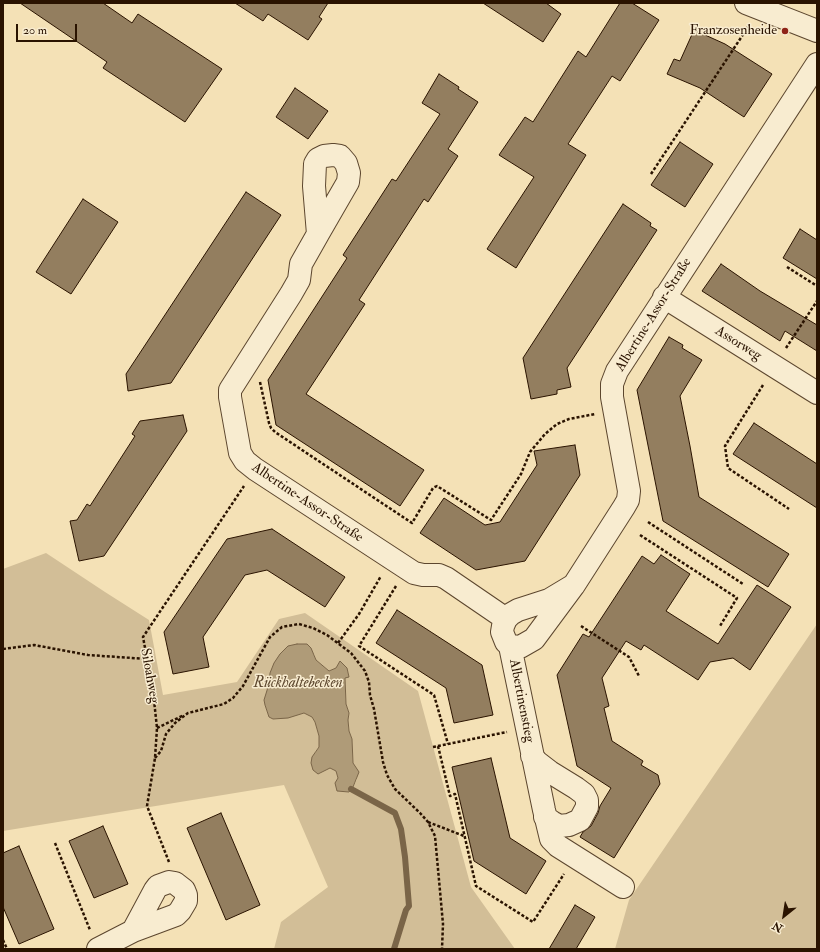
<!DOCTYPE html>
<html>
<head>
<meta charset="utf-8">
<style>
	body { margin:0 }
	#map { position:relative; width:820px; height:952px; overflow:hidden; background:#f4e1b6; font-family:"IM FELL Double Pica",serif }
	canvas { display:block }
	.frame { position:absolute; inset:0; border:4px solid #2a1300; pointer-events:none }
	.north { position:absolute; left:764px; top:896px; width:40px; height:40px; -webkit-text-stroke:3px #f8ecd0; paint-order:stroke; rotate:210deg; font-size:11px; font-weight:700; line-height:16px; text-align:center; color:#2a1300 }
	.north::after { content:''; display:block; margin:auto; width:14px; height:18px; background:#2a1300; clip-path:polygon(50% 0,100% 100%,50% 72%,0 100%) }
	.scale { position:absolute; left:16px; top:24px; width:61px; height:18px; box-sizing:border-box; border:2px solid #2a1300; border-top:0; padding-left:5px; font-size:12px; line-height:14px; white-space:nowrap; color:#2a1300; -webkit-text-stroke:3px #f8ecd0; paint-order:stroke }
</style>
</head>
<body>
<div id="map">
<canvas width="820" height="952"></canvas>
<div class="frame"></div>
<div class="north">N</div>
<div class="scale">20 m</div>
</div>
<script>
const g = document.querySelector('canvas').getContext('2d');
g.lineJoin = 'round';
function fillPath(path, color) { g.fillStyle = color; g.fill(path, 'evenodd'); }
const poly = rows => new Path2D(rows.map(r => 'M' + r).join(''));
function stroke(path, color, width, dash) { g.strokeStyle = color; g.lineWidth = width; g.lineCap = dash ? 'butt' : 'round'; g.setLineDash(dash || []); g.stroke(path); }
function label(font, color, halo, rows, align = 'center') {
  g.font = font + ' "IM FELL Double Pica",serif'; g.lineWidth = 3; g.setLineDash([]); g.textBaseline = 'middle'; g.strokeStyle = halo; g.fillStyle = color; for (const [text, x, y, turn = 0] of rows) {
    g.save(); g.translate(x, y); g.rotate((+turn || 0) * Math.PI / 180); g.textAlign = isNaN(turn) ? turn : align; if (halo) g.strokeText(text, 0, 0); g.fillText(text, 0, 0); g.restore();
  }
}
fillPath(poly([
	[46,553,105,592,149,620,163,695,237,682,279,619,305,613,418,691,471,887,515,949,274,949,281,922,328,887,284,785,3,831,3,569],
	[314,654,316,660,329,671,336,668,340,662,347,668,349,676,345,678,346,704,349,713,348,720,349,731,352,739,353,763,357,770,357,779,353,787,349,792,337,791,338,778,336,771,330,767,318,774,315,752,319,747,319,736,315,722,312,717,304,713,273,719,269,717,265,705,270,673],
	[817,624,817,949,615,949,629,900]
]), '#d2be97');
const water = poly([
	[297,644,307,644,311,648,316,660,329,671,336,668,340,661,347,668,349,677,345,678,346,704,349,713,348,720,349,731,352,739,353,763,359,772,353,787,349,792,337,791,335,783,338,778,336,771,330,768,318,774,313,770,311,763,312,757,319,747,319,736,315,722,312,717,304,713,288,718,273,719,269,717,265,705,264,700,269,684,270,673,274,663,280,654,288,646,297,644]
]);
fillPath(water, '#af9b78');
stroke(water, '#7a6548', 1);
stroke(poly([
	[351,789,395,813,401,829,405,857,409,906,406,910,394,949]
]), '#7a6548', 6);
const building = poly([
	[20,3,103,3,132,23,138,14,222,69,185,122,103,68,107,62,20,3],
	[235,3,328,3,319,17,322,19,308,40,268,14,263,21,235,3],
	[483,3,546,3,561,14,543,42,483,3],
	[620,3,632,3,659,20,620,81,612,76,568,144,586,155,516,268,487,249,534,177,499,155,525,117,533,122,578,51,586,57,620,3],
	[694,30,725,44,772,74,744,117,700,88,667,74,674,59,680,61,694,30],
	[439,74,459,87,458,89,478,102,448,149,458,156,428,202,424,199,359,300,365,304,306,394,424,470,400,506,276,425,268,380,347,258,343,255,392,179,396,181,440,114,422,103,439,74],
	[295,88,328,111,308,139,276,117,295,88],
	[680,142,713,164,685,207,651,185,680,142],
	[246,192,281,215,171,383,128,391,126,374,246,192],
	[83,199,118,222,71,294,36,272,83,199],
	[623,204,651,223,650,226,657,230,567,368,571,387,557,390,557,394,531,399,523,358,623,204],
	[800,229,817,240,817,279,783,258,800,229],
	[721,264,760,291,817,325,817,351,785,331,780,341,702,291,721,264],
	[669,337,683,345,682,348,702,360,680,396,690,446,699,497,789,554,768,587,663,521,637,390,669,337],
	[183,415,187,431,104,556,79,561,70,521,77,520,87,504,90,506,135,436,132,434,140,421,183,415],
	[754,423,817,464,817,508,733,454,754,423],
	[575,445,580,475,525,561,476,570,420,533,444,498,485,525,500,522,537,465,534,451,575,445],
	[272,529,345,577,325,607,267,570,245,575,203,637,209,667,173,674,164,632,227,539,272,529],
	[661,555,690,574,666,611,718,644,757,585,791,607,750,670,733,658,710,662,698,680,644,645,641,650,626,641,602,678,609,706,604,708,612,741,643,761,641,765,658,775,660,784,614,858,580,837,583,832,591,826,598,813,600,806,611,788,577,766,557,675,583,634,589,637,642,556,654,564,661,555],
	[397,610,482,665,493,715,454,723,446,688,376,643,397,610],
	[491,758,510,838,546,861,526,894,474,861,452,767,491,758],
	[221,813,260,905,226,920,187,828,221,813],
	[103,826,128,884,94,898,69,841,103,826],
	[19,846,54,929,19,944,3,907,3,853,19,846],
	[575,905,595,917,576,949,549,949,575,905]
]);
fillPath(building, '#937e5f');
stroke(building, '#2a1300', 1);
const minor = poly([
	[746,3,817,31],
	[318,234,348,182,349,173,346,163,340,156,333,155,324,156,318,159,315,164,314,186,318,234,301,264,299,280,291,294,230,390,230,397,240,453,245,461,255,469,414,573,423,575,439,575,446,578,506,619],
	[664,297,817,393],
	[574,585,549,600,518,610,511,614,506,619,503,626,502,632,506,642,510,646,520,647,534,639,574,585,624,507,628,500,629,491,612,397,612,384,617,371,817,64],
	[510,646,544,810,551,839,558,846,623,887],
	[532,756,537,762,550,772,576,788,584,794,587,800,587,807,580,820,569,825,559,826,552,822,545,817],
	[98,949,133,931,176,915,180,911,186,901,186,895,184,890,175,883,169,882,158,886,155,890,133,931]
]);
stroke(minor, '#5c462e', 24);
stroke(poly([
	[651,174,748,27],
	[787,267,817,286],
	[786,348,817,301],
	[260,382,269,423,271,428,275,432,412,523,433,488,437,486,491,520,521,474,530,452,545,434,557,424,569,419,595,414],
	[763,385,725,446,728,468,789,509],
	[648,522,743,584],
	[640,535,737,598,720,626],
	[396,586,359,646,434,695,448,744],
	[581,626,629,657,639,676],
	[338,643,359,614,381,576],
	[3,649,34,645,88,655,147,659],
	[157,728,184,715],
	[438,746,450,796,455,794,476,886,533,922,564,874],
	[433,747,507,732],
	[155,758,161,751,166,734,175,723,188,713,224,704,233,698,243,686,270,637,282,627,299,624,313,628,327,635,351,653,365,671,369,682,370,695,374,709,383,762,387,775,395,789,420,813,428,822,435,836,443,924,442,949],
	[428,822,464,836],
	[55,843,90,930],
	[169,862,147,806,155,758,157,728,153,691,143,637,244,486],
	[3,940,7,949]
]), '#2a1300', 2.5, [3, 2]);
stroke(minor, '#f8ecd0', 22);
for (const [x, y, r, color] of [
	[785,31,4,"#8f2418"]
]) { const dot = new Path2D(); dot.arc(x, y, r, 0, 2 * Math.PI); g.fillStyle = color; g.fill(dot); stroke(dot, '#f8ecd0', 1.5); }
label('14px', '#2a1300', '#f8ecd0', [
	["Franzosenheide",777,31]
], 'right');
label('14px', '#2a1300', '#f8ecd0', [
	["Albertine-Assor-Straße",654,315,-58],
	["Assorweg",738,344,32],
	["Albertine-Assor-Straße",307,503,34],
	["Siloahweg",149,676,80],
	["Albertinenstieg",521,701,79]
]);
label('italic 15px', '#5f4930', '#f8ecd0', [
	["Rückhaltebecken",298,684]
]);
</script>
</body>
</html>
